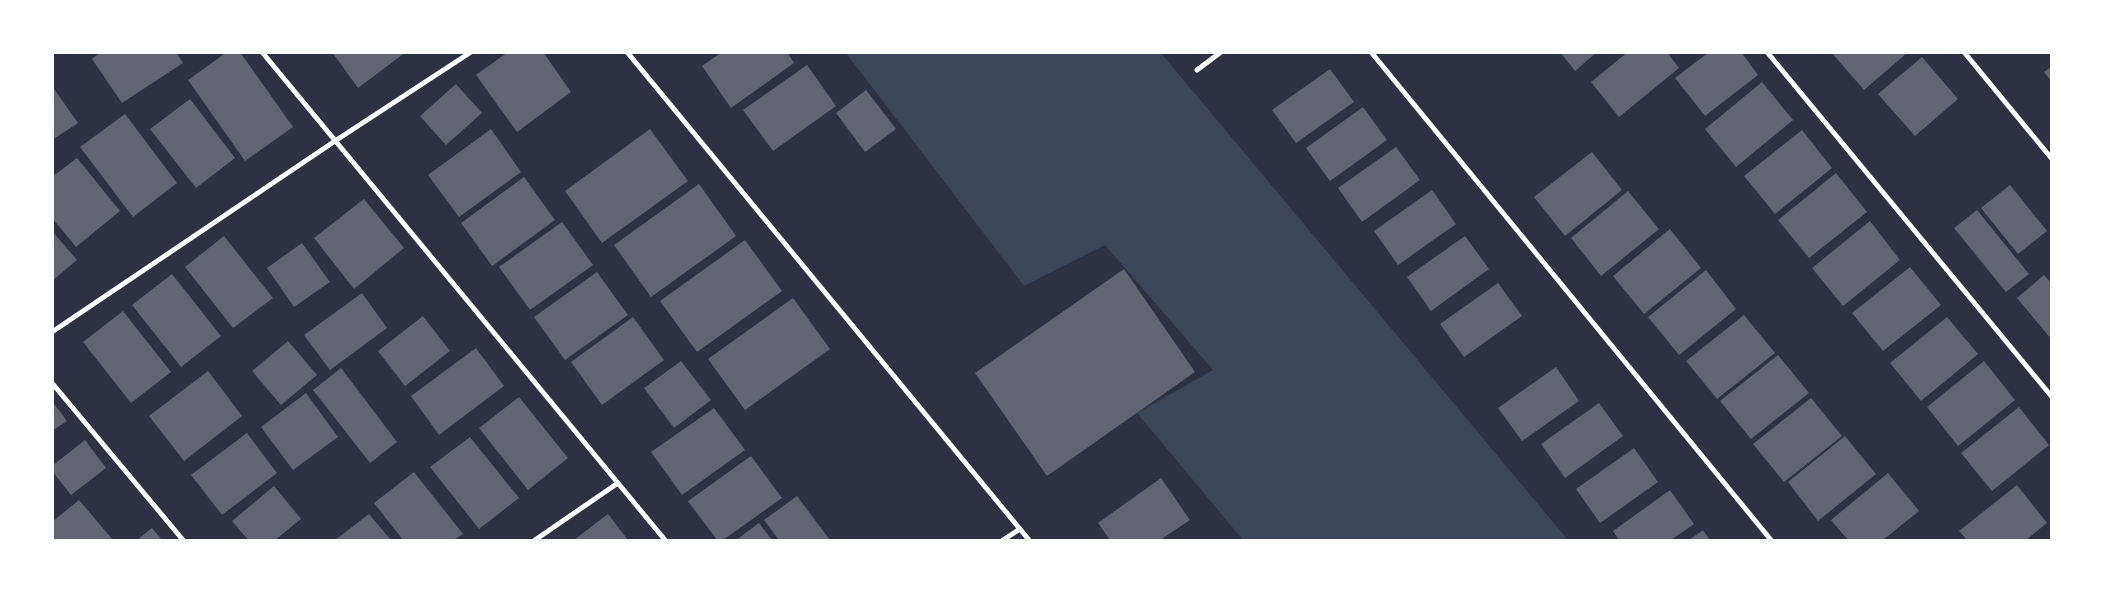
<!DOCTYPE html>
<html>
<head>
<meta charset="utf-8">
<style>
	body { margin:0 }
	#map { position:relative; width:2104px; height:593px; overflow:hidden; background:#2d3142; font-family:"Fira Sans Condensed",sans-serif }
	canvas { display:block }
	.frame { position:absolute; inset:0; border:54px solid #fff; pointer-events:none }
</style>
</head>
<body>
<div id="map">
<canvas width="2104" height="593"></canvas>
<div class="frame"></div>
</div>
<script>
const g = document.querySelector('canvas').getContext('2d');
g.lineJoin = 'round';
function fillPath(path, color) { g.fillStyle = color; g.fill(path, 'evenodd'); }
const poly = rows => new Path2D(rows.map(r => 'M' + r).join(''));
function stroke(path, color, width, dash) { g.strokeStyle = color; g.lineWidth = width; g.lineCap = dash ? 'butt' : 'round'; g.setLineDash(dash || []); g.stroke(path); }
fillPath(poly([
	[846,53,1161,53,1568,540,1243,540,1137,413,1213,370,1105,245,1024,286]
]), '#3c4559');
fillPath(poly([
	[101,52,176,52,183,63,122,103,92,59],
	[227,52,240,52,293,127,245,161,188,80],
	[332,52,406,52,358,88],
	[508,52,543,52,571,92,517,132,476,75],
	[722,52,787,52,794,63,731,108,702,66],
	[1560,52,1597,52,1575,71],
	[1628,52,1667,52,1679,68,1619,117,1591,82],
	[1709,52,1741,52,1758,75,1705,116,1675,78],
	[1831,52,1908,52,1864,90],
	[1922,57,1958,99,1915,136,1878,94],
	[807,65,836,106,773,151,743,110],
	[2052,66,2052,82,2044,72],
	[1330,69,1354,102,1296,143,1272,110],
	[1762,82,1793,120,1736,167,1705,129],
	[456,84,482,113,446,145,420,116],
	[52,86,78,123,52,140],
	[866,90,896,129,865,152,836,113],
	[190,99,235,158,196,188,150,129],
	[1363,107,1387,140,1330,181,1306,148],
	[125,114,177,183,133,217,80,147],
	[491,129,521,172,459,217,428,175],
	[650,129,688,181,602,243,565,191],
	[1802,130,1832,168,1775,214,1744,176],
	[1396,147,1420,180,1362,222,1338,188],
	[1592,152,1622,190,1565,236,1534,197],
	[77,158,120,211,76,247,52,218,52,177],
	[1836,173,1867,212,1809,258,1778,220],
	[524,177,555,220,492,266,461,223],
	[699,184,736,236,651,297,614,245],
	[2010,185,2047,231,2018,254,1981,208],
	[1432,190,1456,224,1398,265,1374,231],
	[1628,191,1659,229,1601,276,1571,238],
	[364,199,404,248,354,289,314,238],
	[1977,210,2029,274,2006,292,1954,228],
	[1870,221,1900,260,1843,306,1812,268],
	[562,222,593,265,530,310,499,267],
	[1670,229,1701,268,1644,314,1613,276],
	[52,231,77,260,52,281],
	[224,236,273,298,233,328,185,267],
	[1465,236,1489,269,1431,311,1407,277],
	[745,240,782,291,697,352,660,301],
	[302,243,330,282,294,307,267,268],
	[1910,267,1941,305,1883,351,1852,313],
	[1124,269,1195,372,1047,476,975,373],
	[1706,270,1736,309,1679,355,1648,317],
	[597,272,628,315,565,360,534,317],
	[172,274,221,336,181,367,132,305],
	[2044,275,2052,284,2052,340,2017,298],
	[1498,283,1522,316,1464,357,1440,324],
	[362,293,387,328,330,370,304,335],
	[793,298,830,349,745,410,708,359],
	[123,311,171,372,131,403,83,342],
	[1744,315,1775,353,1717,399,1686,361],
	[423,316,450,351,405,386,378,351],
	[633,317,664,360,602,405,571,362],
	[1947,317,1978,354,1921,401,1890,363],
	[288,341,317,375,281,405,252,371],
	[476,348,504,386,439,435,411,396],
	[1778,355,1809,393,1751,439,1720,401],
	[681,361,711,400,674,428,644,388],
	[1984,361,2015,400,1958,446,1927,407],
	[1556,367,1579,401,1522,441,1498,408],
	[341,368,397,442,370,463,313,390],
	[208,371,242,416,184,461,149,416],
	[306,393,338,437,293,470,261,427],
	[519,397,568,458,528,490,479,428],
	[1811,398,1842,436,1784,482,1753,444],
	[52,401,67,421,52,431],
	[1599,403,1623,436,1565,478,1541,444],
	[2019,407,2049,445,1992,491,1961,453],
	[714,408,745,450,682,495,651,452],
	[247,433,277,473,222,515,191,475],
	[1845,436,1876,474,1818,521,1788,482],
	[470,437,519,498,479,529,430,467],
	[85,440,106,468,71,495,52,471,52,466],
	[1634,448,1658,482,1600,523,1576,489],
	[751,456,782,498,723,540,717,540,688,501],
	[414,472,463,534,454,540,403,540,374,503],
	[1888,473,1919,511,1883,540,1848,540,1831,520],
	[1161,478,1190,520,1160,540,1110,540,1098,523],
	[2017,485,2047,523,2026,540,1967,540,1959,531],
	[274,486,301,519,275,540,248,540,232,521],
	[1670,490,1694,524,1671,540,1619,540,1613,531],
	[797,496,830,540,779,540,764,520],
	[79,500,113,540,52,540,52,522],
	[369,514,391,540,335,540],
	[608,514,628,540,574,540],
	[759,523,772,540,736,540],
	[152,528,162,540,137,540],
	[1703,530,1710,540,1689,540]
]), '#626471');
stroke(poly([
	[262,52,665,540],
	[627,52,1029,540],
	[1371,52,1771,540],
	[1767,52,2052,397],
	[1964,52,2052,159],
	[1197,70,1221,52],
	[52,332,335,141,471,52],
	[52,383,183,540],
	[535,540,618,483],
	[1003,540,1020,529]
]), '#fff', 5);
</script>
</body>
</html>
